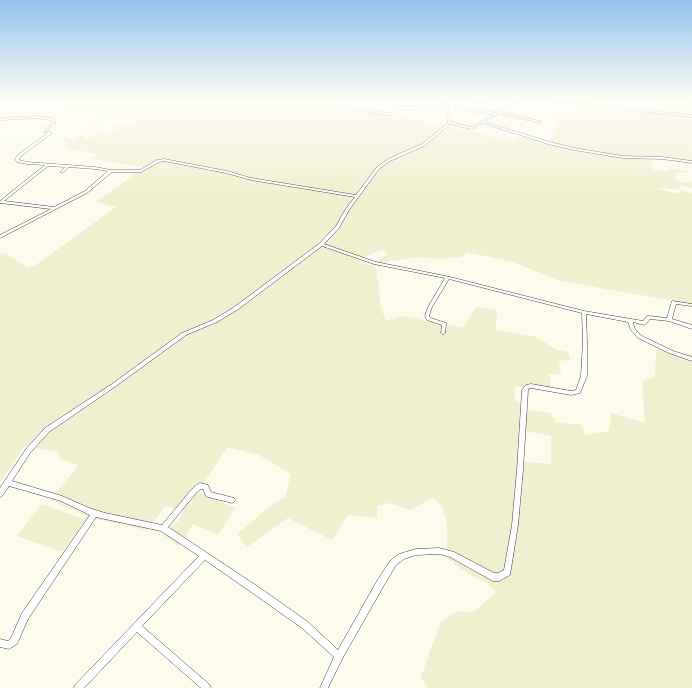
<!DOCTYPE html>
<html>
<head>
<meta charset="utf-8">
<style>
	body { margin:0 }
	canvas { display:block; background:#fdfbec }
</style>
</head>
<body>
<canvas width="692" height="688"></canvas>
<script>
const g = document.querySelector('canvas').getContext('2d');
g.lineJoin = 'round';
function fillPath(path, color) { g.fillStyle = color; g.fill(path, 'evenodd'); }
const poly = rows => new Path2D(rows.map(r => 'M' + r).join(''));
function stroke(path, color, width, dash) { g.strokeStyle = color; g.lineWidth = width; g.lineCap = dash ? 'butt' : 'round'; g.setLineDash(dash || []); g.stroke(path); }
fillPath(poly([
	[130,100,242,100,238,103,284,106,298,105,346,111,377,111,424,122,468,130,502,140,513,141,520,136,549,145,552,135,556,134,555,126,558,120,557,110,576,111,575,106,547,102,547,100,692,100,692,162,650,159,653,170,667,171,667,169,675,169,691,172,677,173,675,175,676,179,680,182,686,183,688,181,692,182,692,188,681,185,678,189,656,188,676,194,683,190,692,193,692,307,670,300,560,281,513,262,467,252,461,257,439,259,418,257,387,262,380,267,370,265,388,254,382,249,359,260,363,264,376,267,381,308,386,321,402,316,463,328,476,307,497,310,496,330,536,337,557,350,568,352,571,361,559,360,561,374,549,374,552,392,515,386,514,399,520,404,517,461,551,464,551,436,525,431,524,409,551,413,556,423,581,424,585,435,609,431,611,413,645,423,642,382,655,376,656,349,689,354,692,353,692,688,428,688,421,677,441,621,458,611,473,612,497,592,489,585,462,570,447,558,447,524,442,506,433,498,411,510,389,503,377,506,377,518,348,515,332,540,288,518,247,547,237,534,268,508,285,497,291,474,259,455,227,447,198,492,235,508,218,535,193,524,179,546,163,535,179,520,184,510,165,506,147,530,90,518,62,552,17,536,42,504,83,519,87,516,50,500,79,465,60,459,59,452,25,446,0,482,0,255,6,253,27,268,36,265,116,207,96,202,145,167,92,159,98,154,64,148,68,142,59,141,64,138,74,140,80,136,85,136,83,139,88,139,102,132,112,132,119,129,110,127,113,125,119,125,123,122,135,123,148,116,140,115,132,119,126,118,136,113,133,113,121,118,110,118,100,122,92,121,102,115,86,112,82,114,72,113,65,110,70,106,65,105]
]), '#f0efcf');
const street = poly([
	[340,100,343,100,338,106,386,113,388,113,396,107,420,107,446,103,447,100,449,100,448,105,497,113,497,112,499,112,510,106,517,100,520,100,512,108,502,113,540,121,541,121,541,123,499,114,485,122,550,142,574,148,623,156,662,157,692,161,692,163,662,159,623,158,574,150,548,144,483,123,471,129,450,124,424,146,390,161,379,169,349,210,339,228,324,244,376,262,450,277,584,311,643,321,647,316,649,316,667,318,672,301,692,304,692,306,676,304,672,319,692,325,692,329,669,321,650,319,646,324,644,325,633,322,635,329,642,336,673,351,692,357,692,361,669,353,638,338,631,330,628,322,586,314,587,342,587,376,580,393,571,395,531,388,529,388,528,390,523,470,518,525,510,575,499,581,493,581,450,557,439,554,416,555,404,559,396,565,383,587,342,659,328,688,320,688,334,657,302,628,254,594,205,560,142,626,210,685,211,688,201,688,137,632,84,688,74,688,75,685,199,556,161,531,105,519,96,517,28,619,17,644,9,649,0,647,0,639,8,641,11,638,22,613,90,515,61,501,9,486,2,496,0,497,0,488,26,449,45,428,112,384,182,333,213,320,233,308,320,243,336,226,345,210,355,197,251,180,226,173,164,161,159,162,141,172,112,172,87,193,0,238,0,235,51,209,0,203,0,201,45,165,27,164,17,162,15,159,19,154,48,133,43,132,53,122,50,120,38,118,0,120,0,118,38,116,52,118,56,122,46,132,51,132,51,134,21,156,19,159,19,160,27,162,95,167,111,170,140,170,157,160,164,159,227,171,251,178,356,195,377,167,388,159,422,144,448,123,446,104,420,109,397,109,390,115,386,115,335,107,335,105,340,100],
	[448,107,495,115,471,127,450,122,448,107],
	[48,166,65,167,60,172,62,173,69,167,95,169,108,171,85,191,54,207,4,201,48,166],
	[322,246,374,264,445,278,428,307,425,316,427,320,442,325,441,333,443,335,445,333,446,324,446,323,431,318,429,316,432,307,449,279,582,313,583,342,581,376,576,390,571,391,531,384,526,385,522,390,517,470,512,525,504,570,498,573,494,573,454,552,439,548,416,549,399,554,390,561,377,581,338,650,308,622,260,588,168,527,196,493,201,489,203,489,206,496,208,497,232,503,234,502,235,500,234,498,211,492,208,485,200,483,198,484,192,489,162,525,105,513,89,508,62,496,12,481,30,453,49,432,116,386,186,335,217,322,237,310,322,246],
	[465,100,473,100,491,104,490,105,465,100],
	[538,100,551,100,692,115,692,117,538,100],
	[689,100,692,100,692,103,691,103,689,100]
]);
stroke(street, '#3f3f3f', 1);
fillPath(street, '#fff');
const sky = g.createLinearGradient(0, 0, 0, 197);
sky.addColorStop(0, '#94c2eb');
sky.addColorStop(0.51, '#fefdf6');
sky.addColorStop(1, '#fefdf600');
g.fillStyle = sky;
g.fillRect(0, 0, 692, 197);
</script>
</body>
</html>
